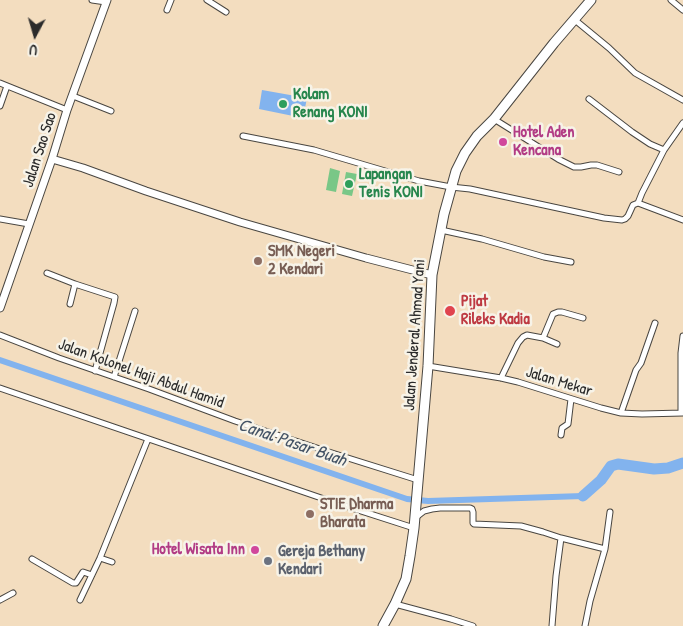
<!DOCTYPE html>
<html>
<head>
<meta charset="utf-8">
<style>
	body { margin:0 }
	#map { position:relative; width:683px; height:626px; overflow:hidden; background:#f3ddbf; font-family:"Patrick Hand",sans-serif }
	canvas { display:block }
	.north { position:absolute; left:10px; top:10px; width:50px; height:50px; -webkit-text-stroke:4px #f7f3e8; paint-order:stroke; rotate:186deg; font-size:14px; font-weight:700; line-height:20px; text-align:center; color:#2b2b2b }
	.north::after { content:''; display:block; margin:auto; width:18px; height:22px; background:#2b2b2b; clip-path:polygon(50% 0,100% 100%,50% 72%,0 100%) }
</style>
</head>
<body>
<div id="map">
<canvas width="683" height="626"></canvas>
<div class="north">U</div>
</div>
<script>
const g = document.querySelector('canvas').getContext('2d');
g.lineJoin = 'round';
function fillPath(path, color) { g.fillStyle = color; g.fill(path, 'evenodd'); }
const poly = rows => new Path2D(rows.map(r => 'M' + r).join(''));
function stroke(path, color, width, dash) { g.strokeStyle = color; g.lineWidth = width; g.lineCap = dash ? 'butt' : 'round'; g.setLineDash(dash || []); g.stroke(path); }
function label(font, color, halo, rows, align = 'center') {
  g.font = font + ' "Patrick Hand",sans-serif'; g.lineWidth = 5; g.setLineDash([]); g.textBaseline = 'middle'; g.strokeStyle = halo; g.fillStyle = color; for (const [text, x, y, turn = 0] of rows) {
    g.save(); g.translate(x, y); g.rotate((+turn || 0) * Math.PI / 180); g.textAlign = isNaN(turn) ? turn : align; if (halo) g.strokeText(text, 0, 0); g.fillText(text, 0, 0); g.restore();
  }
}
fillPath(poly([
	[330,168,340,171,336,192,326,190],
	[346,172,357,174,352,196,342,194]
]), '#79c787');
fillPath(poly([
	[262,90,307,98,303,118,259,109]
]), '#82b3ee');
stroke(poly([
	[0,360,407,499,428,501,583,496]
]), '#82b3ee', 6);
stroke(poly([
	[583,496,601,480,611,466,618,464,654,469,668,468,683,463]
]), '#82b3ee', 11);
const street = poly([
	[92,0,106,2],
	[207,0,226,12],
	[671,0,683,10],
	[167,10,171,0],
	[575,20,609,48,635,73,683,100],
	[0,83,67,110],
	[73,96,111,111],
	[589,99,632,132,650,144,664,150],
	[0,106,7,86],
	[494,119,558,159,574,167,581,167,591,165,597,165,619,172],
	[243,136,314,150,419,181,451,187,470,189,604,218,622,220,625,219,628,216,633,205,638,203,683,220],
	[638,203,642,193,664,150,683,123],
	[0,219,29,224],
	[441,230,482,239,544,257,571,262],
	[47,273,75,284,115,297,114,303,95,371],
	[70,304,75,284],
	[0,335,59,358,149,389,235,421,332,453,418,480],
	[543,338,557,344],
	[428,366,501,378,518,382,601,408,621,413,642,414,683,413],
	[114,377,135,311],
	[501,378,518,343,523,337,527,335,543,338,553,314,558,312,562,312,583,318],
	[0,388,333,502,414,528],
	[621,413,636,370,641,363,655,323],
	[681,413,681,353,683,336],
	[561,435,562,428,568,424,571,399],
	[415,518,424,511,432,509,440,508,470,508,472,509,473,512,473,523,474,524,521,526,543,532,561,538],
	[605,549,610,512],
	[100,558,112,562],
	[32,559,73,583,76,583,83,572,92,575],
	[0,600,13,593],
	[80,600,100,558,148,439],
	[395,604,451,619,473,626],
	[552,626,556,576,561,538,605,549,590,601,585,626]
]);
const secondary = poly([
	[52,159,83,168,146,191,240,222,366,258,432,275],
	[0,308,52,159,67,110,107,0]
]);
const highway = poly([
	[383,626,395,604,406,579,410,556,414,528,428,366,432,275,444,214,456,171,465,153,477,136,494,119,554,43,591,0]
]);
stroke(street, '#494641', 7);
stroke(secondary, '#494641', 9);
stroke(highway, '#494641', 11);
stroke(street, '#fff', 5);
stroke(secondary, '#fff', 7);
stroke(highway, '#fff', 9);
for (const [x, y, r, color] of [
	[283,104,5,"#2e9e5b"],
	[503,142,5,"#d1479c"],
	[349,184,5,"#2e9e5b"],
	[258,261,5,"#8d6e63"],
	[450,311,6,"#e0444e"],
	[310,514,5,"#8d6e63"],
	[255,550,5,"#d1479c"],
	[268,561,5,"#6b7280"]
]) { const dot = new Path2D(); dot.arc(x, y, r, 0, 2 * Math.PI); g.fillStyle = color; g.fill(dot); stroke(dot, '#f7f3e8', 2); }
label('bold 16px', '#27864d', '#f7f3e8', [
	["Kolam",293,95],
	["Renang KONI",293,113],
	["Lapangan",359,175],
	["Tenis KONI",359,193]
], 'left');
label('bold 16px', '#b23c85', '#f7f3e8', [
	["Hotel Aden",513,133],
	["Kencana",513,151],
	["Hotel Wisata Inn",245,550,"right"]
], 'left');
label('16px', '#2b2b2b', '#f7f3e8', [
	["Jalan Sao Sao",40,150,-72],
	["Jalan Jenderal Ahmad Yani",415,335,-86],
	["Jalan Kolonel Haji Abdul Hamid",141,374,20],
	["Jalan Mekar",559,382,17]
]);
label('bold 16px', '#785e54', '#f7f3e8', [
	["SMK Negeri",268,252],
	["2 Kendari",268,270],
	["STIE Dharma",320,505],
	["Bharata",320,523]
], 'left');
label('bold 16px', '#be3a42', '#f7f3e8', [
	["Pijat",461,302],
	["Rileks Kadia",461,320]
], 'left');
label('bold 16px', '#5b616d', '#f7f3e8', [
	["Gereja Bethany",278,552],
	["Kendari",278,570]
], 'left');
label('italic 18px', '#455466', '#f7f3e8', [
	["Canal Pasar Buah",292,443,19]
]);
</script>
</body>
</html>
